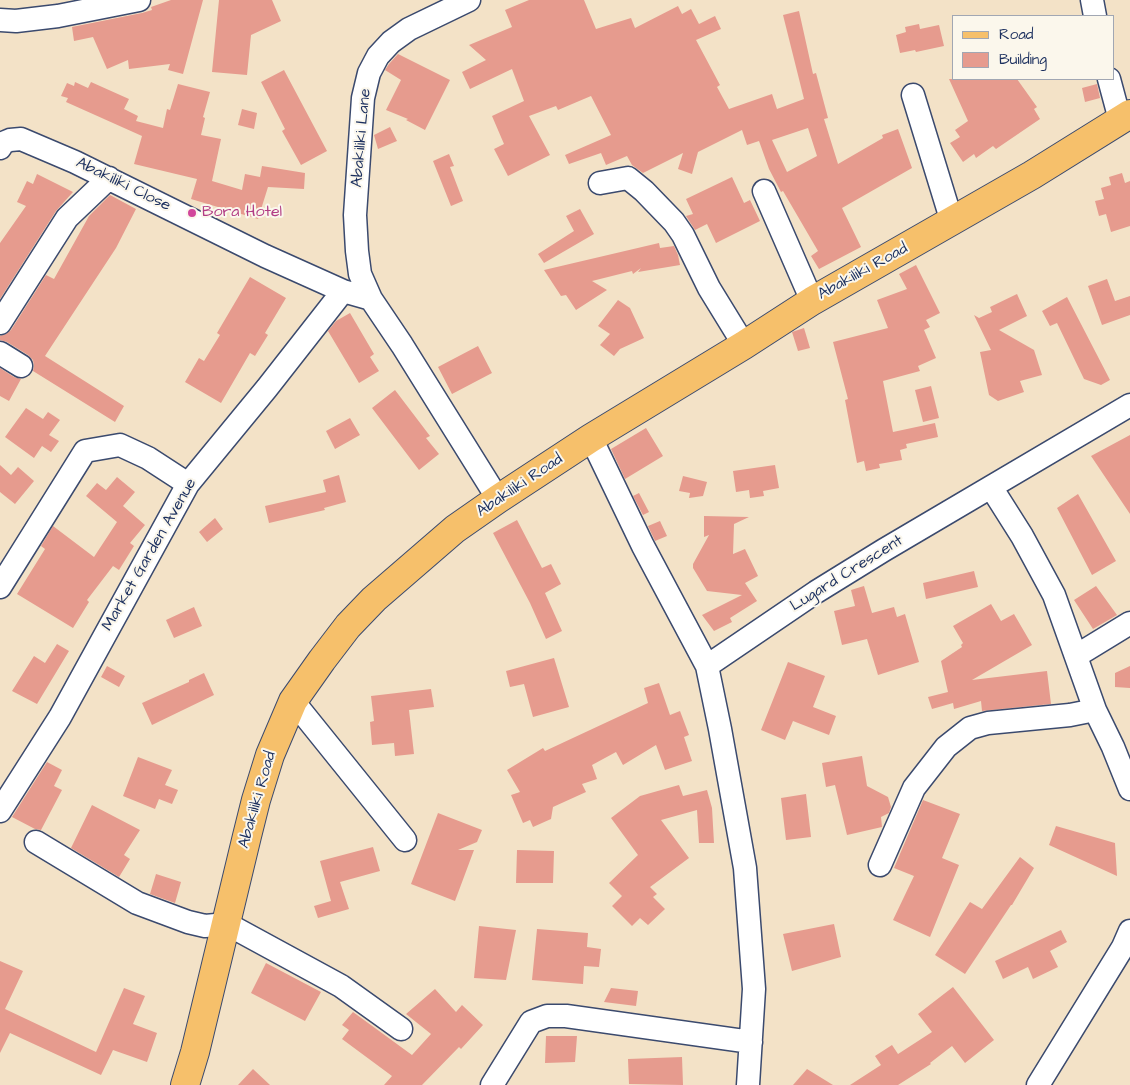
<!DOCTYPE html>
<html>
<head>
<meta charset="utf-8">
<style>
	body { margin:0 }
	#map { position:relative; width:1130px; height:1085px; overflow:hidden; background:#f3e2c7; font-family:"Architects Daughter",sans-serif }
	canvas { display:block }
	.legend { position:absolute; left:952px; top:15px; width:162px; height:65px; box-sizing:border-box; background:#fbf7ec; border:1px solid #a1a7b3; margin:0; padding:6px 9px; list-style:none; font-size:15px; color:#1b2f5e }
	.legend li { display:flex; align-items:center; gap:10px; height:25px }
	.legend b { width:25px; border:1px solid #a1a7b3 }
</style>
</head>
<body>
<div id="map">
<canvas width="1130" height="1085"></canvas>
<ul class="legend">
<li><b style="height:6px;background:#f6c06b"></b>Road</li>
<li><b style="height:14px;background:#e69b8e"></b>Building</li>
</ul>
</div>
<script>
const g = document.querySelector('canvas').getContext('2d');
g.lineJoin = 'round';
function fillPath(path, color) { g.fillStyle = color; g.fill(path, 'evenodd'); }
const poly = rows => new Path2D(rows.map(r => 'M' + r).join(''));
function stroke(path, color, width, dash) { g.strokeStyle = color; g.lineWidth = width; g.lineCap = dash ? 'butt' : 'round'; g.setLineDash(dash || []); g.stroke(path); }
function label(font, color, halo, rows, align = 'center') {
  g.font = font + ' "Architects Daughter",sans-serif'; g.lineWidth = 4; g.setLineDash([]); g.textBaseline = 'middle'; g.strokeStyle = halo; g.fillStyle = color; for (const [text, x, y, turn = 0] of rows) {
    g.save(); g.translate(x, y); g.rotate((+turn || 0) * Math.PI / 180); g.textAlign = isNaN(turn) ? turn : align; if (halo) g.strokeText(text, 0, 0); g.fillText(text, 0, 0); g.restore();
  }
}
fillPath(poly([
	[171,0,203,0,183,74,168,70,170,64,129,69,128,60,107,69,93,37,74,41,72,27,142,13,152,10,151,7],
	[219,0,272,0,281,21,251,35,247,75,212,72],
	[529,0,584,0,596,29,631,18,635,28,678,6,682,14,691,9,699,24,715,16,721,29,696,40,720,85,717,87,729,109,772,94,777,109,804,99,783,15,799,11,813,74,816,73,828,118,824,119,838,164,883,138,882,135,898,129,912,168,842,208,861,247,819,269,811,256,818,251,783,191,781,192,769,169,759,141,747,145,742,130,698,152,692,174,678,169,683,153,643,173,632,165,627,156,606,165,601,153,569,164,565,155,611,135,591,96,558,110,556,106,529,116,550,155,508,176,494,149,504,144,492,116,524,101,512,69,470,89,462,72,486,60,469,45,512,27,505,10],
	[808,128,817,156,787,172,772,140],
	[919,24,920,29,939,25,944,46,916,52,915,50,900,53,896,35,906,32,905,27],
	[398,54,450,80,425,130,406,120,408,119,386,110,401,80,385,70,389,64],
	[284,70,327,151,301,165,282,131,285,129,261,82],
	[949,79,1017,79,1037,107,1034,109,1040,119,996,149,993,146,976,158,974,154,963,162,950,143,960,137,955,130,968,121],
	[75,82,88,88,91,82,129,99,124,109,138,116,136,121,163,128,167,109,170,110,178,84,210,92,203,117,205,118,201,135,221,139,212,181,242,190,245,174,260,177,262,166,305,173,304,189,268,187,258,219,191,199,197,179,134,164,142,136,66,102,68,98,61,96,67,83,74,86],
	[1097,84,1100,98,1085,102,1082,88],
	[242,109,257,113,254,129,238,125],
	[390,127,397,141,378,149,374,135],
	[449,154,454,166,450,167,463,201,451,206,433,161],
	[1122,173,1125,183,1130,181,1130,226,1111,232,1106,214,1099,216,1095,201,1104,199,1101,188,1111,185,1109,177],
	[37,174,73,192,56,211,0,299,0,243,26,206,17,202,27,181,33,184],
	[732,177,744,203,750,200,760,221,716,243,707,224,695,230,686,216,693,214,686,199],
	[110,195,136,209,116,248,45,356,124,406,115,422,33,371,34,366,33,360,28,355,7,342,0,340,0,336,6,334,11,330,46,275,54,279,89,216],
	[580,209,594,234,544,263,538,254,574,231,566,216],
	[659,243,660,248,674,246,678,255,680,265,638,272,641,268,633,274,632,271,592,281,607,290,576,310,566,295,561,296,544,270],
	[916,265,940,313,926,320,930,327,924,330,936,358,918,366,920,371,883,381,893,432,935,423,938,437,906,444,907,448,900,450,902,460,879,464,880,468,866,471,864,461,857,463,845,400,848,399,833,342,888,328,877,300,907,289,899,274],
	[250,277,286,298,265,333,268,335,255,356,250,353,221,403,185,382,199,358,204,361,220,335,217,333],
	[1107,279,1115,301,1130,296,1130,315,1102,325,1088,286],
	[1017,294,1027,316,999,330,1034,350,1042,375,1020,381,1024,392,998,401,989,395,980,352,991,350,974,315,979,318,992,312,990,307],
	[1067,297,1110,380,1101,385,1084,379,1057,323,1050,326,1042,311],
	[618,300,630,308,644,338,620,349,614,356,600,345,610,334,598,326],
	[350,313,374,354,370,357,379,371,359,383,328,331,336,321],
	[804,328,810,348,798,351,792,332],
	[478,346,492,373,452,394,438,367],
	[0,368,14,377,21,379,9,401,0,396],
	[931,386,939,418,923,422,915,390],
	[395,390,430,436,426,438,439,454,419,470,372,408],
	[26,408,43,419,48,412,60,420,49,435,59,441,51,452,42,446,34,458,5,437],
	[350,418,360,435,335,449,326,431],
	[646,428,663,456,625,479,611,449],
	[1130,435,1130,514,1091,456],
	[0,465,11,475,18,467,34,481,15,504,0,492],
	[775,465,779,488,763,491,764,496,750,498,749,490,736,492,733,471],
	[339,475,346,502,324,508,325,510,269,523,265,506,326,492,323,480],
	[683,476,707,482,703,496,689,498,690,493,679,491],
	[117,477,135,492,123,506,145,525,130,543,134,546,119,570,113,566,87,600,89,602,73,628,17,594,45,549,41,546,53,526,94,557,117,522,86,496,97,483,106,490],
	[639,493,649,512,643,515,633,496],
	[1078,494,1116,561,1092,575,1057,508],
	[704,516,749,517,734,524,733,554,745,549,758,576,745,583,757,601,730,618,732,622,714,631,702,615,742,595,707,591,693,568,693,564,709,535,704,537],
	[215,518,223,529,207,542,199,532],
	[517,520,542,568,551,564,561,584,545,593,562,631,546,639,530,603,493,533],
	[660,521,667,536,655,541,648,526],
	[974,571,978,587,926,599,923,583],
	[864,586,872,613,894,607,897,617,905,614,919,662,878,675,867,639,842,645,834,611,855,606,851,590],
	[1096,586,1117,615,1093,629,1074,600],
	[991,604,1001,621,1014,614,1032,645,972,680,1047,671,1051,704,982,711,981,701,954,709,953,703,932,709,928,697,948,692,941,661,962,647,961,645,963,643,953,626],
	[194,607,202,626,174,638,166,620],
	[57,644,69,651,37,704,12,691,34,656,45,663],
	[554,658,569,707,533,717,524,684,510,687,506,671],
	[788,662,825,676,813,707,836,716,829,735,793,721,785,740,761,730],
	[107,666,125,676,119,687,101,677],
	[1130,666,1130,688,1115,687,1115,673],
	[204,673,214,695,152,725,142,703,189,682,189,680],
	[659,683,670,715,680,711,689,735,684,737,692,761,665,770,656,745,623,765,616,752,592,765,597,779,582,784,586,792,553,807,551,819,533,827,530,820,523,823,511,795,520,792,507,770,543,748,545,751,648,703,644,688],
	[431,689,434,707,409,710,414,754,395,756,394,743,372,745,370,722,374,721,371,696],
	[862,756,867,786,888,797,891,807,889,813,881,817,882,827,847,835,835,785,826,787,822,763],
	[138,757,172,770,165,785,178,790,172,804,159,799,155,809,123,796],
	[47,762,62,770,54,786,62,790,41,830,35,829,12,817],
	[679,785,683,796,707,790,712,808,714,843,699,843,697,810,661,820,689,858,650,887,657,894,653,897,665,909,648,925,640,918,632,926,612,906,622,896,609,883,638,855,611,818,640,796],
	[806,794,811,837,786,840,781,798],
	[923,800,960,814,942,858,959,865,930,937,893,920,914,876,894,868],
	[92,805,140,830,124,855,130,859,119,877,71,848],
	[438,813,482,830,477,842,458,850,474,850,455,901,411,884],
	[1056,826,1115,843,1117,876,1049,845],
	[373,847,380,871,340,882,349,909,318,918,314,906,331,901,320,861],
	[517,850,554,851,553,883,516,883],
	[1020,857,1034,868,1012,905,1011,905,965,974,935,955,970,902,982,909],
	[156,874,181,882,175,903,150,894],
	[834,924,841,957,792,971,783,934],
	[479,926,516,930,506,980,474,978],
	[537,929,588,933,587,947,601,949,599,967,584,966,583,984,532,980],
	[1061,930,1067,942,1050,951,1058,967,1033,979,1028,967,1003,979,995,961],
	[0,961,23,971,5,1009,96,1052,124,988,145,996,133,1024,157,1033,147,1062,113,1050,101,1075,10,1033,0,1053],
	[266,963,321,992,305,1021,251,993],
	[953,987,994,1040,965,1063,952,1046,930,1063,931,1064,898,1085,850,1085,881,1065,875,1056,892,1045,898,1054,932,1032,918,1014],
	[611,988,638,991,636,1006,604,1002],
	[435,989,456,1012,462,1005,483,1025,461,1049,459,1047,422,1085,384,1085,392,1076,342,1039,349,1030,342,1025,353,1012,412,1055,431,1034,406,1014],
	[546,1036,577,1036,575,1062,545,1063],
	[682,1057,683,1085,629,1084,628,1059],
	[253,1069,270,1085,238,1085],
	[807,1069,833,1085,793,1085]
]), '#e69b8e');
const minor = poly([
	[469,0,409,29,391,42,378,56,369,73,363,98,355,215,357,251,360,274,371,299,402,345,498,499],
	[1092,0,1095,16],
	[0,20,16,21,58,16,139,0],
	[1109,79,1120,120],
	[913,95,952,222],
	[0,148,3,143,10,140,21,139,75,162,265,256,343,291],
	[600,183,628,178,644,191,674,222,683,235,709,288,744,345],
	[764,191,812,301],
	[0,323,67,218,109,178],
	[0,353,21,366],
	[591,438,643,546,707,666,720,729,745,868,754,989,748,1085],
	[991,487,1022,536,1054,595,1095,710,1113,747,1130,789],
	[0,587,85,451,120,445,148,458,188,484],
	[1076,656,1130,623],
	[707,666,816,592,884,550,1130,405],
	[293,701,405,840],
	[0,811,60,717,188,484,267,388,343,291,371,299],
	[36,842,137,903,188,922,205,926,227,924,341,986,401,1029],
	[880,865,914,788,946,747,970,728,988,723,1070,715,1095,710],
	[492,1085,531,1022,547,1016,566,1016,751,1042],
	[1038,1085,1123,947,1130,931]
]);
const major = poly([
	[185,1085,195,1052,247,836,256,800,270,755,293,701,322,660,348,626,374,599,455,529,498,499,591,438,744,345,812,301,1032,175,1130,114]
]);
stroke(minor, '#3b4a6e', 25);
stroke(major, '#3b4a6e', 30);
stroke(minor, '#fff', 22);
stroke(major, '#f6c06b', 28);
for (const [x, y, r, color] of [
	[192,213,5,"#d1479c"]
]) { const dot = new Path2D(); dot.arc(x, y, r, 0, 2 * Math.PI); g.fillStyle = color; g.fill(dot); stroke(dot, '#fbf7ec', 2); }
label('16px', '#1b2f5e', '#fbf7ec', [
	["Abakiliki Lane",362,138,-85],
	["Abakiliki Close",123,185,26],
	["Abakiliki Road",863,272,-29],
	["Abakiliki Road",520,486,-34],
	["Market Garden Avenue",150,555,-60],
	["Lugard Crescent",847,574,-32],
	["Abakiliki Road",258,800,-74]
]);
label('16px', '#b23c85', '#fbf7ec', [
	["Bora Hotel",202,213]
], 'left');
</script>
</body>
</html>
